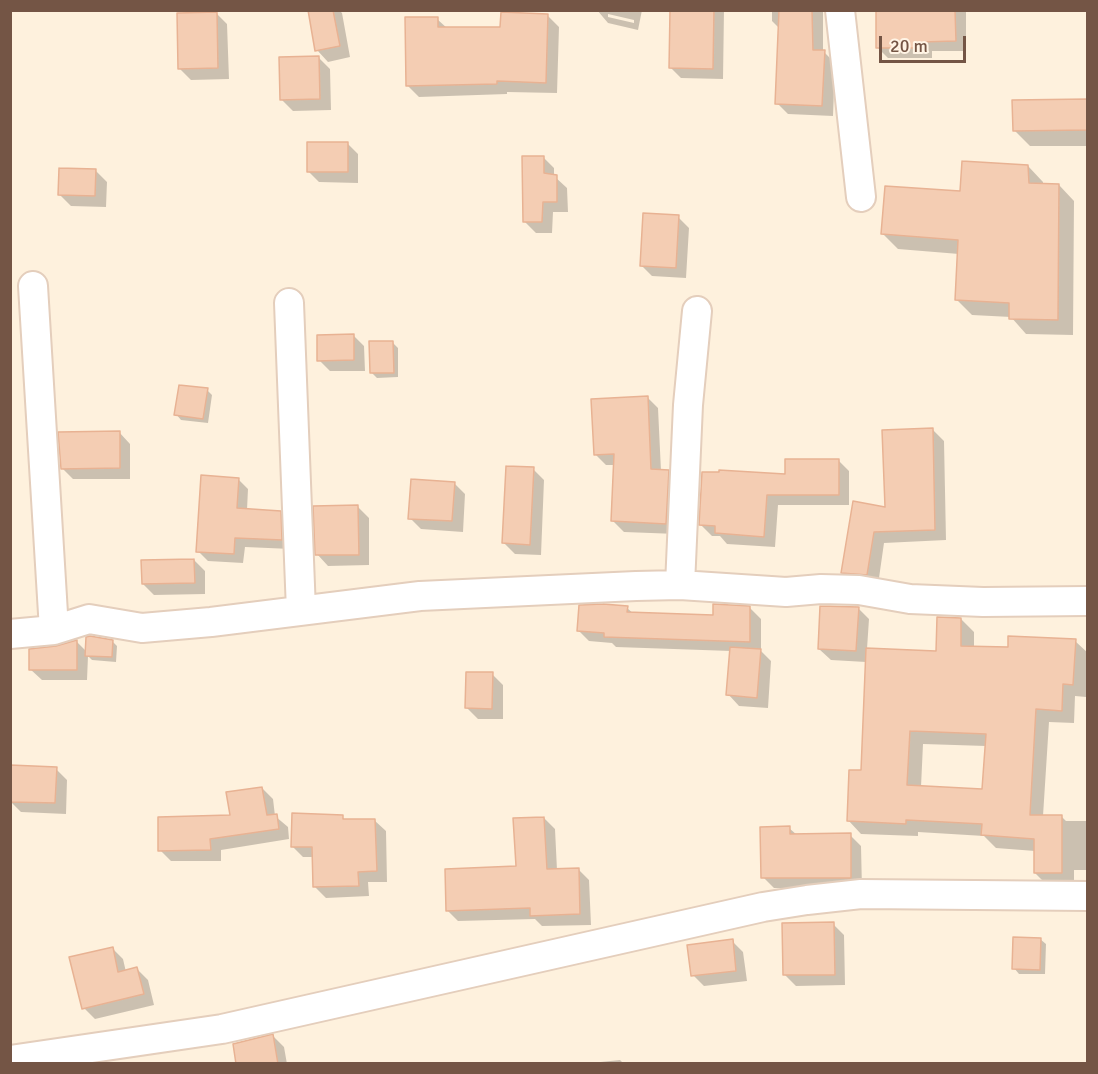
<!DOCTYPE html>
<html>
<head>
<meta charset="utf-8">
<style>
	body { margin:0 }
	#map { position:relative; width:1098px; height:1074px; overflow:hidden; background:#fef1dd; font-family:Signika,sans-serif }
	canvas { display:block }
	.frame { position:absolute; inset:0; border:12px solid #745545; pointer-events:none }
	.scale { position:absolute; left:879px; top:36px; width:87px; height:27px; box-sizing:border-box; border:3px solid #745545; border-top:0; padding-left:8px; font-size:18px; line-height:21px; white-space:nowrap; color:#745545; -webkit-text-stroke:4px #fff4e5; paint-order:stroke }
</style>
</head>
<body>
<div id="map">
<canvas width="1098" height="1074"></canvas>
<div class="frame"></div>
<div class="scale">20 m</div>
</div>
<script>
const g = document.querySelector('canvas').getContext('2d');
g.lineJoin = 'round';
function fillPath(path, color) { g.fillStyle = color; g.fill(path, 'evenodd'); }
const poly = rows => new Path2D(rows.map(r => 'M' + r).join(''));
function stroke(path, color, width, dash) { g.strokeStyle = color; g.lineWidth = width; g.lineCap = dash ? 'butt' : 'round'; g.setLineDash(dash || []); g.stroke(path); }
fillPath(poly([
	[309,10,339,10,342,13,350,57,328,62,317,50],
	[597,10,642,10,638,30,608,23],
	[608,14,634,20,634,23,608,17],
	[672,10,724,10,723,79,681,78,670,67],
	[772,10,823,10,823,51,835,63,833,116,788,114,777,103,780,29,772,21],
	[878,10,966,10,966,51,932,51,932,58,888,58,877,47],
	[216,13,227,24,229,79,191,80,180,69],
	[548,16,559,27,557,93,507,92,507,94,419,97,408,86,437,19,448,29,502,28],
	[319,58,330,69,331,110,293,111,282,100],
	[1088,101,1088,146,1030,146,1014,130],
	[347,143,358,154,358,183,319,182,308,171],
	[543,157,554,168,554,176,567,188,568,212,553,212,552,233,536,233,525,222],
	[1028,166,1043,182,1043,185,1059,185,1074,201,1073,335,1026,334,1011,317,972,315,956,299,959,254,898,249,883,234,962,193],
	[96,171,107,182,106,207,71,206,60,195],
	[678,217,689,228,686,278,652,276,641,265],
	[353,335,364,346,365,371,330,371,319,360],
	[392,342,398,348,398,377,377,378,372,373],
	[207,390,212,395,208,423,181,420,176,414],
	[647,397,658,408,661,471,668,472,679,483,677,534,624,532,613,521,615,465,606,465,595,454],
	[933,430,944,441,946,540,884,543,878,585,853,583,842,573,886,509],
	[119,432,130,444,130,479,73,479,62,468],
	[838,460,849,471,849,505,778,505,775,547,727,544,720,536,712,536,701,525,787,476],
	[533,469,544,480,541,555,515,554,504,543],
	[239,480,248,489,247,510,280,512,290,522,291,549,245,547,243,563,208,561,198,551],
	[454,483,465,494,463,532,421,529,410,518],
	[358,507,369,518,369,565,328,566,317,554],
	[194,560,205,571,205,594,154,595,143,584],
	[627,608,634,614,715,616,750,608,761,619,761,651,771,661,768,708,739,706,728,694,731,651,616,647,612,643,589,641,578,630],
	[858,608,869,619,867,649,938,652,961,619,974,632,974,648,1009,649,1075,641,1088,653,1086,697,1075,696,1074,723,1049,722,1043,816,1061,816,1066,821,1088,821,1088,870,1074,870,1074,886,1048,886,1035,873,1035,851,996,848,984,836,918,832,918,836,861,834,848,820,862,772,866,662,831,660,819,649],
	[923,744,986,746,983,791,921,787],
	[112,641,117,646,116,662,92,660,88,656,87,680,42,680,30,669,56,648,77,642,87,652],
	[492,674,503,685,503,719,478,719,467,708],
	[56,769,67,780,66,814,21,812,10,801],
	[262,788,273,799,275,816,288,827,289,839,221,850,221,861,171,861,160,850,232,817],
	[342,817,346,821,374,820,386,831,387,882,368,882,369,896,326,898,315,887,314,857,303,857,292,846],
	[544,818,555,829,557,870,578,869,589,880,591,925,542,926,535,919,458,921,447,910,517,868],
	[789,828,797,835,850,835,861,846,862,889,774,888,763,877],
	[833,924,844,935,845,985,796,986,785,975],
	[1040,939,1046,944,1045,974,1019,974,1014,968],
	[732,941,743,952,747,981,704,986,693,975],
	[112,948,123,959,126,972,137,969,148,980,154,1005,95,1019,84,1008],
	[273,1036,284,1047,287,1064,237,1064],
	[620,1060,624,1064,592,1064,591,1063]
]), '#0003');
const building = poly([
	[308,10,333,10,340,46,315,51,308,10],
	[670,10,714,10,713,69,669,68,670,10],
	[779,10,812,10,813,50,825,50,822,106,775,104,779,10],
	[876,10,955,10,956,41,922,42,922,48,876,48,876,10],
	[217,12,218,68,178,69,177,13,217,12],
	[501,12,548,14,546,83,497,81,497,84,406,86,405,17,438,17,438,27,500,27,501,12],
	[319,56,320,99,280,100,279,57,319,56],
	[1088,99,1088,130,1013,131,1012,100,1088,99],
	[307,142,348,142,348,172,307,172,307,142],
	[522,156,544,156,544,173,557,175,557,202,543,202,542,222,523,222,522,156],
	[962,161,1028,165,1029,183,1059,184,1058,320,1009,319,1009,303,955,300,958,240,881,234,885,186,960,191,962,161],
	[59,168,96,169,95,196,58,195,59,168],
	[643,213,679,215,676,268,640,266,643,213],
	[354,334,354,360,317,361,317,335,354,334],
	[369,341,393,341,394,373,370,373,369,341],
	[179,385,208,388,203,419,174,415,179,385],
	[648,396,651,469,669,470,666,524,611,521,614,454,594,455,591,399,648,396],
	[933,428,935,530,874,532,867,575,841,573,853,501,885,507,882,430,933,428],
	[120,431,120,468,61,469,58,432,120,431],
	[785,459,839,459,839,495,767,495,764,537,715,533,715,526,699,525,702,472,719,472,719,470,785,474,785,459],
	[506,466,534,467,530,545,502,543,506,466],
	[201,475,239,478,237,508,281,511,282,540,235,538,234,554,196,552,201,475],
	[411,479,455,482,452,521,408,519,411,479],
	[358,505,359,555,315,555,313,506,358,505],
	[194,559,195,583,142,584,141,560,194,559],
	[603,604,628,606,627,612,713,615,713,604,750,606,750,642,604,637,604,633,577,631,579,605,603,604],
	[820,606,859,607,856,651,818,649,820,606],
	[937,617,961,618,961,646,1008,647,1008,636,1076,639,1073,685,1063,684,1062,711,1036,709,1030,815,1062,815,1062,873,1034,873,1034,839,981,835,982,824,906,820,906,824,847,821,849,770,861,770,866,648,936,651,937,617],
	[910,731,986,734,982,789,907,785,910,731],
	[90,636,113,640,112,657,85,656,86,637,90,636],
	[77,640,77,670,29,670,29,649,56,646,77,640],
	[730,647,761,649,757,698,726,695,730,647],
	[466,672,493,672,492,709,465,708,466,672],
	[10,765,57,767,55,803,10,802,10,765],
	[262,787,267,815,277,814,279,829,210,839,211,850,158,851,158,817,230,815,226,792,262,787],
	[292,813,343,815,343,819,375,819,377,871,358,872,359,886,313,887,312,847,291,847,292,813],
	[544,817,547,869,579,868,580,914,530,916,530,908,446,911,445,869,516,866,513,818,544,817],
	[790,826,790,834,851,833,851,878,761,878,760,827,790,826],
	[834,922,835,975,783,975,782,923,834,922],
	[1013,937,1041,938,1040,970,1012,969,1013,937],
	[733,939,736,971,691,976,687,945,733,939],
	[113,947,118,972,137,967,144,994,82,1009,69,957,113,947],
	[273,1034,278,1064,236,1064,233,1044,273,1034]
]);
fillPath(building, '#f4cdb3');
stroke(building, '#e8b293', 1.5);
const street = poly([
	[840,10,861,197],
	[33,286,54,630],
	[289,303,301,611],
	[680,585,688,405,697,311],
	[10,634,54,630,89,619,142,628,211,622,420,596,636,586,680,585,786,592,821,589,859,590,910,599,983,602,1088,601],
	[10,1060,222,1029,763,907,807,900,861,894,1088,896]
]);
stroke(street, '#e4cebc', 32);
stroke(street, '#fff', 28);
</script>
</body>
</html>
